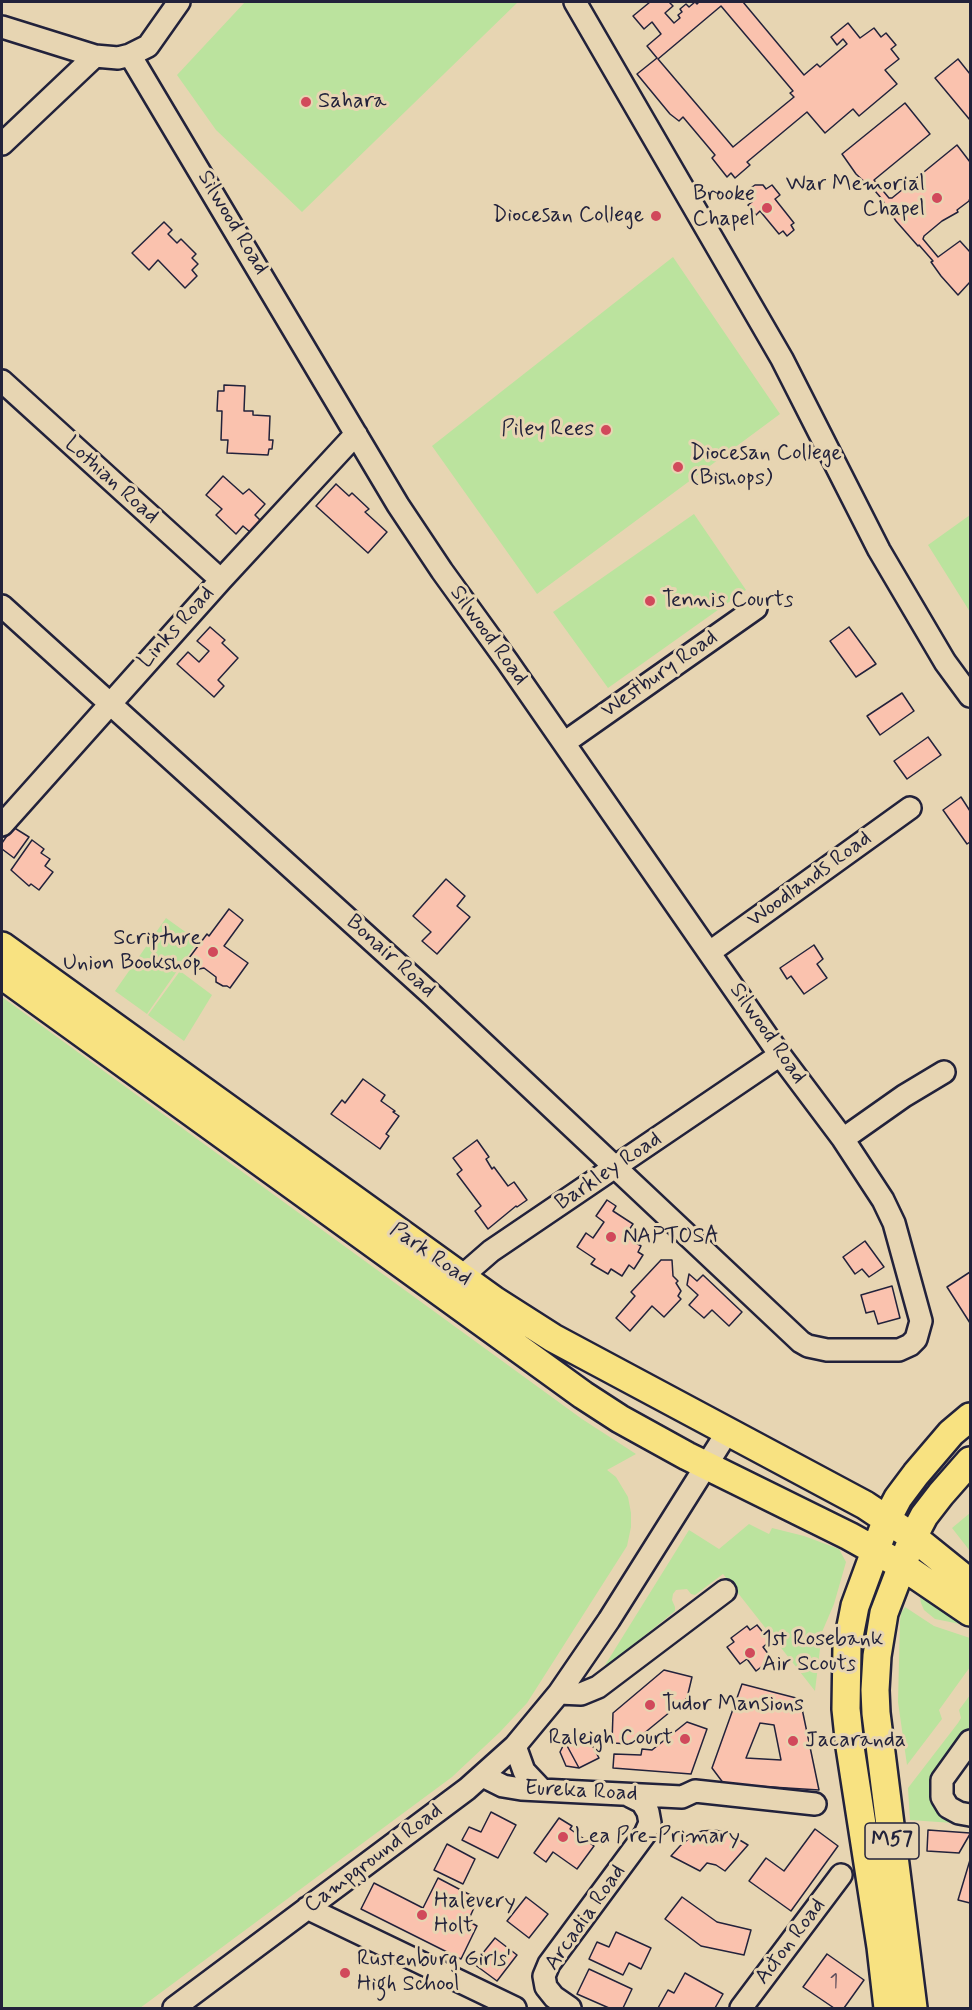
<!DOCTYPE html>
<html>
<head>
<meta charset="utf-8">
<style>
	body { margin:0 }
	#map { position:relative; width:972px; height:2010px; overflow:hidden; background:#e7d5b2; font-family:Mynerve,sans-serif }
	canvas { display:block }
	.frame { position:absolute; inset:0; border:3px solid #22223b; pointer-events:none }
</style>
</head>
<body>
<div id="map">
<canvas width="972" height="2010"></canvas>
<div class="frame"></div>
</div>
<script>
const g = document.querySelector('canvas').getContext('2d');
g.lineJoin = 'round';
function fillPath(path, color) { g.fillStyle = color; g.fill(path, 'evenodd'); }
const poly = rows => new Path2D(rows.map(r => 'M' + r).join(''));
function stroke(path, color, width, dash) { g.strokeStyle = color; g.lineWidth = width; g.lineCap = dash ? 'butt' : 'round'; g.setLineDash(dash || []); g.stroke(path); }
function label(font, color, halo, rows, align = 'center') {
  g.font = font + ' Mynerve,sans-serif'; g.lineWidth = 6; g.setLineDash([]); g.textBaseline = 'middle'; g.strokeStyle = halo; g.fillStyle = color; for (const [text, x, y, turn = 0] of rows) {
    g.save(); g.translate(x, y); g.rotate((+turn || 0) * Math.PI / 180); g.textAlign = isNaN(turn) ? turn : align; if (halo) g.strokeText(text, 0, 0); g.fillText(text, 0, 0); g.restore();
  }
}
fillPath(poly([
	[245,2,518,2,302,212,216,130,177,75],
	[673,257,780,414,537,594,432,446],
	[694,514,746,590,608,688,553,612],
	[970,515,970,612,928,545],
	[166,918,198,941,147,1014,115,991],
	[180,971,212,995,184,1041,148,1015],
	[2,997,582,1419,636,1454,607,1470,616,1477,628,1497,631,1513,631,1527,627,1546,527,1703,500,1732,452,1777,140,2008,2,2008],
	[970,1513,970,1551,952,1528],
	[749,1524,769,1534,772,1528,804,1536,839,1549,846,1562,834,1604,822,1632,815,1691,723,1574,695,1595,691,1594,687,1589,676,1590,673,1594,672,1600,675,1607,675,1611,602,1670,689,1530,719,1549],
	[924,1597,930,1599,970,1626,935,1619,924,1610,921,1603,920,1598],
	[905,1607,934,1626,970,1638,970,1667,939,1710,942,1719,907,1765,898,1702,900,1621,901,1613],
	[970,1695,970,1727,933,1777,931,1785,930,1793,934,1808,939,1814,953,1823,910,1820,908,1788,958,1723,961,1718,959,1710]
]), '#bbe39e');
const building = poly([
	[650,2,669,2,673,6,665,13,674,23,680,18,678,15,682,12,680,9,686,4,689,7,695,2,697,4,699,2,743,2,804,75,817,64,820,67,847,44,843,39,837,45,831,37,848,23,860,38,874,28,881,37,886,33,896,45,891,49,899,59,885,70,897,84,859,116,853,109,825,133,807,112,747,162,750,165,735,178,731,173,727,177,712,158,715,155,683,117,679,121,670,114,637,74,657,58,647,46,661,34,652,22,644,29,633,16,650,2],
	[721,6,793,91,790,93,794,97,733,147,658,59,721,6],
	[958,59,970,74,970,120,935,78,958,59],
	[905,103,930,134,874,180,889,198,892,198,957,145,970,162,970,198,969,201,957,210,958,212,942,221,924,236,923,239,938,257,960,241,970,252,970,282,958,295,941,276,931,262,933,261,919,245,918,246,896,221,881,198,870,185,869,186,856,174,842,154,905,103],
	[755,185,763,185,766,189,772,185,780,195,775,199,794,223,791,225,794,230,787,236,783,231,779,234,760,211,756,215,748,205,752,202,748,197,749,189,755,185],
	[164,222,172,230,168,234,177,243,181,239,196,254,192,258,198,264,192,270,197,276,185,288,158,260,149,270,132,253,164,222],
	[224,385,245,386,244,411,253,411,253,415,270,416,269,440,273,440,272,449,269,449,268,455,227,453,228,440,221,440,222,411,217,411,218,391,224,391,224,385],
	[223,476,243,494,249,489,265,504,255,515,261,521,250,532,243,526,236,534,216,515,222,509,206,495,223,476],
	[336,484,349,496,352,493,369,509,365,512,387,532,368,553,316,506,336,484],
	[210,627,225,640,222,643,238,658,218,680,224,686,214,697,177,664,188,652,199,662,209,651,197,641,210,627],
	[849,627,876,664,856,677,830,641,849,627],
	[902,693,914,711,880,735,867,716,902,693],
	[928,737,941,755,907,779,894,761,928,737],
	[961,797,970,811,970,842,967,844,943,810,961,797],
	[13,827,29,837,14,858,2,849,2,843,13,827],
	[32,840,44,849,41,853,50,859,45,866,53,872,39,890,31,884,29,886,11,870,32,840],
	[446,879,465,896,457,906,470,917,437,954,422,941,431,932,413,916,446,879],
	[229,909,243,920,224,946,248,963,230,988,227,986,223,986,216,982,216,977,204,968,199,969,193,965,189,958,207,934,209,936,229,909],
	[814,945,823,959,817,964,827,978,804,994,791,976,787,979,780,968,814,945],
	[363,1079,385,1095,381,1101,395,1111,393,1112,399,1116,386,1134,389,1136,380,1149,331,1114,342,1100,345,1103,363,1079],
	[477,1140,489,1157,486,1159,492,1169,494,1167,508,1186,514,1182,527,1200,517,1207,516,1206,488,1229,475,1211,481,1206,457,1174,462,1170,453,1158,477,1140],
	[607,1200,616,1206,613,1211,633,1224,625,1236,641,1246,638,1252,643,1255,634,1269,629,1265,622,1276,611,1269,608,1274,591,1264,595,1259,577,1247,586,1233,593,1238,604,1222,596,1216,607,1200],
	[865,1241,884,1267,869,1277,862,1269,855,1274,843,1257,865,1241],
	[661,1260,672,1260,673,1276,678,1281,676,1283,681,1291,678,1296,681,1299,664,1317,652,1306,630,1331,616,1318,635,1296,631,1292,661,1260],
	[970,1272,970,1323,947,1287,970,1272],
	[689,1274,697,1281,703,1275,742,1312,729,1326,712,1310,704,1318,689,1305,698,1295,687,1285,689,1274],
	[892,1286,900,1318,878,1324,874,1311,866,1313,861,1295,892,1286],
	[757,1625,770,1641,763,1647,772,1659,756,1671,747,1659,740,1664,727,1647,734,1642,731,1638,747,1626,750,1630,757,1625],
	[664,1670,692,1677,687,1698,631,1744,612,1743,613,1713,664,1670],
	[742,1684,800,1699,819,1790,724,1784,712,1768,742,1684],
	[760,1723,774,1725,781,1760,746,1758,760,1723],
	[687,1722,707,1729,691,1774,613,1768,614,1754,641,1755,642,1749,652,1750,687,1722],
	[585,1732,599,1758,579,1768,565,1742,585,1732],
	[565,1742,579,1768,566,1766,560,1752,565,1742],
	[491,1812,516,1825,498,1858,462,1840,469,1827,481,1832,491,1812],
	[559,1818,572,1826,570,1829,594,1846,577,1869,553,1852,546,1862,534,1853,559,1818],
	[815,1829,838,1846,791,1911,749,1881,766,1858,784,1871,815,1829],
	[715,1830,728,1833,748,1845,725,1871,716,1865,707,1863,700,1871,671,1856,680,1846,692,1836,702,1831,715,1830],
	[928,1830,970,1833,970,1834,959,1853,927,1851,928,1830],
	[447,1844,475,1859,463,1884,434,1870,447,1844],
	[970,1860,970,1903,958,1900,970,1860],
	[438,1878,478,1899,468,1921,477,1926,461,1959,361,1909,374,1883,423,1908,438,1878],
	[526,1897,548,1914,529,1938,507,1921,526,1897],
	[682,1897,717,1922,751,1930,744,1955,701,1946,665,1919,682,1897],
	[616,1932,651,1948,641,1969,629,1963,623,1975,589,1959,597,1942,609,1947,616,1932],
	[495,1938,517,1955,497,1981,474,1964,495,1938],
	[827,1954,864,1980,844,2008,834,2008,803,1987,827,1954],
	[589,1969,632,1989,623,2008,609,2008,577,1994,589,1969],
	[685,1973,723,1994,715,2008,658,2008,668,1990,674,1993,685,1973]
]);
fillPath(building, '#fac2ae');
stroke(building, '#22223b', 1.5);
const minor = poly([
	[575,2,782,359,879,550,945,662,970,696],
	[2,27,95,56,118,58,130,55,148,46,179,2],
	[2,144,95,56],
	[2,381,221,580],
	[2,606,432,995,801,1342,808,1346,827,1350,899,1350,910,1345,916,1339,921,1321,894,1223,883,1200,843,1139,780,1055,507,661,442,571,398,505,130,55],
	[564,743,756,608],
	[2,825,221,580,356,434],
	[710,952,910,808],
	[843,1139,904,1096,944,1072],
	[452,1285,491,1251,780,1055],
	[559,1693,581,1694,598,1687,725,1591],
	[970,1741,942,1780,942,1797,948,1807,959,1813,970,1815],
	[515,1746,524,1771,541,1789],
	[483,1776,503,1786,521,1789,682,1797,695,1791,815,1804],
	[307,1908,515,2008],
	[174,2008,467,1789,515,1746,559,1693,609,1620,728,1431],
	[570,2008,554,1997,546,1987,544,1976,549,1964,645,1834,650,1823,648,1812,642,1802,628,1795],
	[741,2008,841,1875]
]);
const major = poly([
	[2,946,495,1301,553,1338,865,1505,913,1537,970,1583],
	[2,975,583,1395,620,1419,687,1456,849,1536,901,1565,970,1612],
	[888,2008,881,1947,850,1747,846,1709,847,1647,855,1606,887,1519,898,1498,916,1474,951,1433,970,1417],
	[913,2008,876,1713,875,1690,877,1656,884,1613,913,1537,924,1516,941,1494,970,1461]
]);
stroke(minor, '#22223b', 26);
stroke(major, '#22223b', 32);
stroke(minor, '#e7d5b2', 21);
stroke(major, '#f8e281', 27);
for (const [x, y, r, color] of [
	[306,102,6,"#d1495b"],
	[937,198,6,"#d1495b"],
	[767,208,6,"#d1495b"],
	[656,216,6,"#d1495b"],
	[606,430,6,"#d1495b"],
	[678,467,6,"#d1495b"],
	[650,601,6,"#d1495b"],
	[213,952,6,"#d1495b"],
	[611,1237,6,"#d1495b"],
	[750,1653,6,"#d1495b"],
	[650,1705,6,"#d1495b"],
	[685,1739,6,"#d1495b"],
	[793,1741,6,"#d1495b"],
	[563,1837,6,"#d1495b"],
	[422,1915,6,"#d1495b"],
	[345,1973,6,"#d1495b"]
]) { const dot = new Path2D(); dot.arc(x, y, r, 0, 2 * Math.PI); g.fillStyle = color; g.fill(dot); stroke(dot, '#e7d5b2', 2); }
label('20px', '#584a58', null, [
	["1",834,1983]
]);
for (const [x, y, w] of [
	[892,1841,54]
]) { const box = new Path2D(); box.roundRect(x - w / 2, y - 18, w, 36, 4.5); g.fillStyle = '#e7d5b2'; g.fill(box); stroke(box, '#22223b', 1.5); }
label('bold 21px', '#22223b', null, [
	["M57",892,1841]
]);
label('22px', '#22223b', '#e7d5b2', [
	["Sahara",318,102],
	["War Memorial",925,185,"right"],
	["Chapel",925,210,"right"],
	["Brooke",755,195,"right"],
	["Chapel",755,220,"right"],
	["Diocesan College",644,216,"right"],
	["Piley Rees",594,430,"right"],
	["Diocesan College",690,454],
	["(Bishops)",690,479],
	["Tennis Courts",662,601],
	["Scripture",201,939,"right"],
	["Union Bookshop",201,964,"right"],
	["NAPTOSA",623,1237],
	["1st Rosebank",762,1640],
	["Air Scouts",762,1665],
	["Tudor Mansions",662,1705],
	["Raleigh Court",673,1739,"right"],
	["Jacaranda",805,1741],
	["Lea Pre-Primary",575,1837],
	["Halevery",434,1902],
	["Holt",434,1927],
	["Rustenburg Girls'",357,1960],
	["High School",357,1985]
], 'left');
label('22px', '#22223b', '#e7d5b2', [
	["Silwood Road",232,223,59],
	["Lothian Road",111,481,42],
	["Links Road",177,628,-48],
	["Silwood Road",488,636,54],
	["Westbury Road",660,675,-35],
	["Woodlands Road",810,880,-36],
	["Bonair Road",390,957,42],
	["Silwood Road",767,1034,55],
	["Barkley Road",609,1172,-34],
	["Park Road",430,1255,35],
	["Eureka Road",581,1792,3],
	["Campground Road",374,1859,-37],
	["Arcadia Road",586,1918,-55],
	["Acton Road",791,1942,-53]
]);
</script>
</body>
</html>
